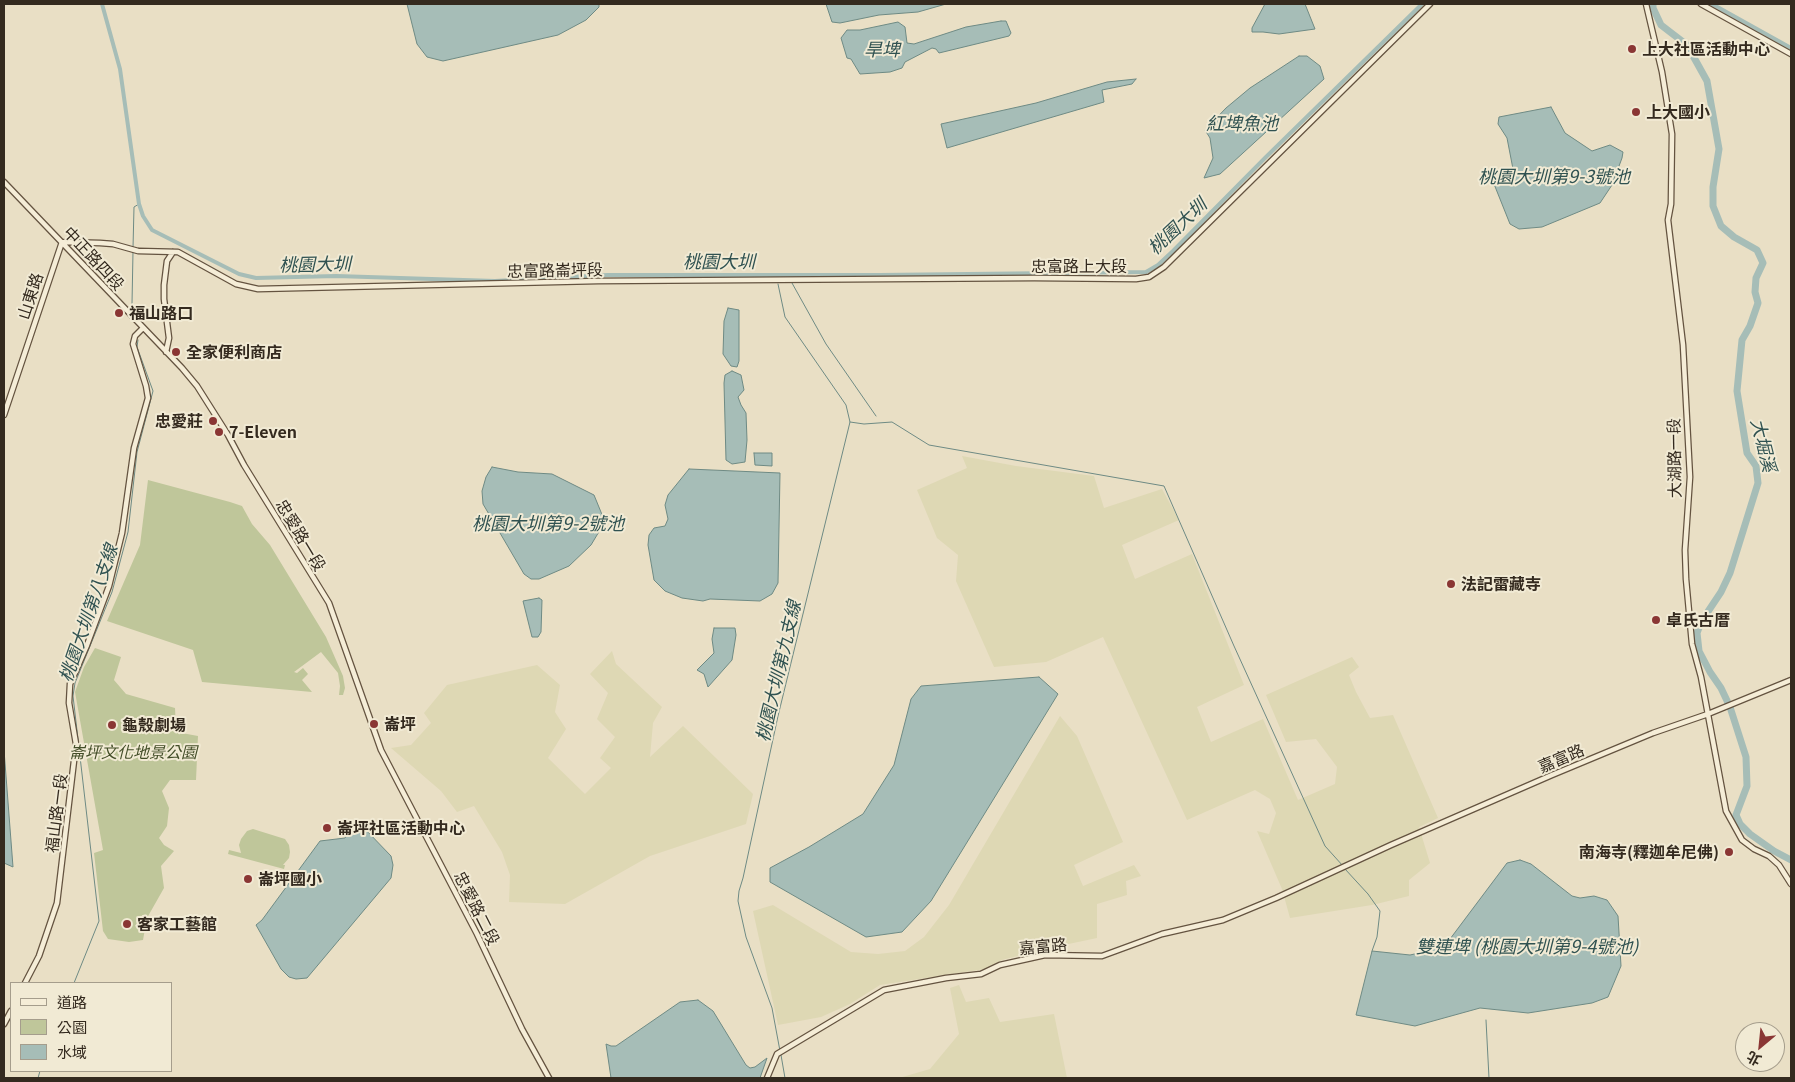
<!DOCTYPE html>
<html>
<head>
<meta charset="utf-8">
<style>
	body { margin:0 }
	#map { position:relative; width:1795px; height:1082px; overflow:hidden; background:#e9dfc5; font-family:Georgia,"Noto Sans TC",serif }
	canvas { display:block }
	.frame { position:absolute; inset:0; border:5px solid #342a1f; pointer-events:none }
	.legend { position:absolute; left:10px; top:982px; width:162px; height:90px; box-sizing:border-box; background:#f1ead4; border:1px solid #a59d8c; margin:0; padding:6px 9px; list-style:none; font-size:15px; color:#342a1f }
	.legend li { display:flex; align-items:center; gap:10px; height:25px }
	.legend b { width:25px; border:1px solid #a59d8c }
	.north { position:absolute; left:1735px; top:1022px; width:50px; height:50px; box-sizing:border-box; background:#f1ead4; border:1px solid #a59d8c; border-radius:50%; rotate:208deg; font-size:14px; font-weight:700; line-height:20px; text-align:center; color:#342a1f }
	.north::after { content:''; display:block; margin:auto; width:18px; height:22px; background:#8a3634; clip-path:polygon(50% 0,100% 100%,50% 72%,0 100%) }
</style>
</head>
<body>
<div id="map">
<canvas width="1795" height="1082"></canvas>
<div class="frame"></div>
<ul class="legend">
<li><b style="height:6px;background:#f5edd7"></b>道路</li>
<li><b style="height:14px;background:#bfc69a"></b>公園</li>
<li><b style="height:14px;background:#a6bdb7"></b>水域</li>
</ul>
<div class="north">北</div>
</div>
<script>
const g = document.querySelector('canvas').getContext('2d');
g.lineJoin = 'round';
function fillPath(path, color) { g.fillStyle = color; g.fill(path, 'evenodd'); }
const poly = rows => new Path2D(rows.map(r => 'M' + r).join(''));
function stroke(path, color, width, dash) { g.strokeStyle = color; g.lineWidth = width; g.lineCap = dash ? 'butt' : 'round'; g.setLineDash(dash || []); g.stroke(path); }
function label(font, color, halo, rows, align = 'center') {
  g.font = font + ' Georgia,"Noto Sans TC",serif'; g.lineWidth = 4; g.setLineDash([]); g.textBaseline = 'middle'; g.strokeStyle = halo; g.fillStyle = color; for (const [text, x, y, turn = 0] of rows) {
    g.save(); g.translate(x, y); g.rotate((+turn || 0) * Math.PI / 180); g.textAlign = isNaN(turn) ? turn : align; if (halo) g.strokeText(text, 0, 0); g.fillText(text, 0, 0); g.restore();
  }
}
fillPath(poly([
	[962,456,1016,466,1094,476,1104,508,1162,489,1179,520,1122,545,1135,579,1192,554,1244,685,1197,707,1211,742,1263,719,1298,800,1335,784,1337,767,1316,739,1286,742,1266,695,1352,657,1359,667,1349,675,1356,692,1370,718,1393,715,1438,818,1419,827,1430,863,1409,880,1409,896,1372,905,1290,918,1282,889,1257,831,1269,834,1276,813,1270,799,1255,790,1187,820,1103,637,1046,662,994,667,956,581,958,555,937,538,917,490,967,468],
	[612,651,616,664,662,707,653,723,650,757,683,726,753,794,746,824,650,856,565,904,509,902,510,875,502,852,474,806,457,812,441,791,391,748,411,745,431,723,424,713,447,685,537,665,560,685,555,712,566,729,548,758,585,794,611,768,600,758,615,737,597,719,608,693,590,674],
	[1060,716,1077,736,1123,842,1074,865,1083,886,1134,865,1141,876,1126,881,1127,895,1097,904,1097,938,1040,950,1002,960,985,969,880,985,850,1004,821,1017,778,1025,753,911,773,905,851,952,878,954,905,951,924,937,949,905],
	[959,985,966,1002,989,998,1000,1022,1054,1014,1067,1078,899,1078,930,1069,959,1034,950,988]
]), '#ded8b4');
fillPath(poly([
	[148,480,230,502,242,506,252,524,270,545,326,637,343,676,345,688,343,695,339,695,340,686,338,673,321,652,294,672,297,673,303,668,308,674,302,680,312,692,202,682,193,650,107,621,140,545],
	[95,648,121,657,114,680,126,694,175,708,176,732,198,736,196,780,170,780,162,791,169,808,167,826,159,838,164,845,174,851,161,866,164,888,147,918,143,940,129,942,108,939,103,931,94,853,103,850,75,692,84,667],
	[253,829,285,839,289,845,290,852,289,858,283,865,285,865,284,869,228,854,229,850,241,853,239,845,241,839,247,831]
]), '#bfc69a');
const water = poly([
	[407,4,599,4,599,7,586,20,558,35,443,61,427,57,417,44,407,4],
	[826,4,946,4,918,12,879,15,840,23,832,22,826,4],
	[1265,4,1305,4,1315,29,1279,34,1263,32,1252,32,1252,28,1265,4],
	[1001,21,1006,21,1011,33,1009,36,939,53,936,49,932,48,905,62,902,68,890,72,860,74,851,59,847,58,841,38,847,30,860,30,898,22,905,27,907,43,914,44,966,27,1001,21],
	[1299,56,1307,56,1320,66,1324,79,1220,174,1204,178,1213,158,1210,138,1205,130,1226,108,1250,88,1299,56],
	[1136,79,1132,84,1102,90,1104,102,947,148,941,124,1036,103,1107,82,1136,79],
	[1551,107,1565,133,1592,151,1610,145,1623,152,1622,158,1612,185,1600,203,1542,227,1519,229,1510,224,1494,184,1495,180,1511,175,1513,169,1507,138,1498,124,1499,117,1551,107],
	[728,308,739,310,739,361,737,367,731,366,723,354,724,321,728,308],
	[732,371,741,375,744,390,738,397,741,405,746,413,747,440,745,462,732,464,726,460,724,383,725,375,732,371],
	[754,453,772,453,772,466,755,465,754,453],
	[492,467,518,472,552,474,594,495,603,517,600,530,591,545,569,566,539,579,531,579,524,574,483,504,482,491,486,477,492,467],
	[689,469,780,473,778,583,772,594,760,601,710,599,703,601,682,598,665,591,654,580,648,545,649,535,654,528,665,526,668,519,665,505,668,495,689,469],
	[539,598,542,600,541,632,538,637,532,637,523,601,539,598],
	[714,628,735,628,736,635,732,660,708,687,704,674,697,670,714,653,712,639,714,628],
	[1039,677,1058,694,931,901,902,932,866,937,770,882,770,868,809,847,863,814,894,765,911,699,921,686,1039,677],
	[4,750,13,867,4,863,4,750],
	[365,829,391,856,393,865,391,878,307,978,296,979,289,977,281,969,256,925,262,920,320,841,345,838,349,832,365,829],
	[1520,860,1531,864,1572,896,1580,898,1594,896,1607,900,1618,916,1621,966,1608,997,1592,1003,1528,1013,1480,1008,1415,1026,1356,1015,1372,951,1410,955,1428,951,1447,943,1507,863,1520,860],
	[698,1000,713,1011,746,1065,750,1068,755,1067,767,1058,760,1078,611,1078,606,1044,611,1046,616,1046,680,1002,698,1000]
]);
fillPath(water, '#a6bdb7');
stroke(water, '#6e8a84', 1);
stroke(poly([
	[133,248,134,207,139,204],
	[777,275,777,277],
	[788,275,789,277],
	[792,283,826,344,876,416],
	[778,284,785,317,846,405,850,422,778,716,743,878,739,891,738,901,746,937,772,1008,780,1051],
	[132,304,133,252],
	[850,422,864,424,892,422,929,445,1164,486,1234,646,1325,846,1343,866],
	[1345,869,1368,894,1380,911,1377,937,1372,951],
	[74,983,99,921,73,696,75,683,112,592,128,532,137,452,153,391,137,347,138,340],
	[1486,1020,1489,1078],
	[781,1055,785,1078],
	[38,1078,40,1071]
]), '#6e8a84', 1);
stroke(poly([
	[102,4,120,69,139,204,143,216,152,230,239,274,256,278,336,276,495,281,608,275,880,275,1146,272,1158,265,1173,251,1265,158,1422,4],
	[1712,4,1791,48]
]), '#a6bdb7', 4);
stroke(poly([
	[1653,4,1653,8,1661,25,1687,45,1707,81,1719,149,1713,187,1713,206,1721,226,1734,237,1757,250,1763,263,1756,278,1755,292,1758,303,1750,326,1742,340,1737,391,1747,453,1756,466,1758,483,1730,573,1721,592,1701,622,1697,633,1699,651,1710,672,1721,688,1730,707,1746,757,1747,786,1736,815,1740,824,1750,834,1774,851,1791,860]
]), '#a6bdb7', 7);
const secondary = poly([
	[1646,4,1662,72,1672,134,1671,204,1668,220,1683,345,1690,477,1685,550,1686,579,1692,644,1701,677,1726,811,1742,840,1754,849,1769,856,1779,865,1791,884],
	[1701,4,1791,54],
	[4,182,182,368,197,386,228,435,244,465,329,603,381,750,477,934,522,1029,549,1078],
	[166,352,169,338,164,299,164,285,167,261,173,252],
	[4,415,62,242,100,243,113,244,138,251,178,252,236,284,258,289,598,281,1034,278,1136,279,1149,277,1164,267,1430,4],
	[25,983,39,956,57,903,76,744,69,703,70,684,87,645,109,586,122,533,134,448,148,398,146,386,133,344,135,336,143,328],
	[4,1024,11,1011],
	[767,1078,777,1054,884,990,946,978,981,974,1000,965,1045,955,1102,956,1162,934,1223,920,1276,898,1391,845,1552,775,1653,733,1708,714,1791,680]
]);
stroke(secondary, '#645340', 7);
stroke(secondary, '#f5edd7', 4.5);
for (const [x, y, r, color] of [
	[1632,49,5,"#8a3634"],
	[1636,112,5,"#8a3634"],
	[119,313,5,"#8a3634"],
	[176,352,5,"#8a3634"],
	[213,421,5,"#8a3634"],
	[219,432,5,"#8a3634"],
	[1451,584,5,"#8a3634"],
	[1656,620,5,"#8a3634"],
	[374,724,5,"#8a3634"],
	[112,725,5,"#8a3634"],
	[327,828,5,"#8a3634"],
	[1729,852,5,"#8a3634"],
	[248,879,5,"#8a3634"],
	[127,924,5,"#8a3634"]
]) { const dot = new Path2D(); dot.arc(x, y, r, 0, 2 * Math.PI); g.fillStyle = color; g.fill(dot); stroke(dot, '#f1ead4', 2); }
label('bold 16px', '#342a1f', '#f1ead4', [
	["上大社區活動中心",1642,49],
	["上大國小",1646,112],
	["福山路口",129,313],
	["全家便利商店",186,352],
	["忠愛莊",203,421,"right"],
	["7-Eleven",229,432],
	["法記雷藏寺",1461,584],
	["卓氏古厝",1666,620],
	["崙坪",384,724],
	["龜殼劇場",122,725],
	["崙坪社區活動中心",337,828],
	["南海寺(釋迦牟尼佛)",1719,852,"right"],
	["崙坪國小",258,879],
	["客家工藝館",137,924]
], 'left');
label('16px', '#342a1f', '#f1ead4', [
	["中正路四段",94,258,47],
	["忠富路上大段",1079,266],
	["忠富路崙坪段",555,270,-1],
	["山東路",30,296,-72],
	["大湖路一段",1674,458,-91],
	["忠愛路一段",301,535,59],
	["嘉富路",1561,758,-23],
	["福山路一段",56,813,-83],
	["忠愛路二段",477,908,63],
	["嘉富路",1043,946,-5]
]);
label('italic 16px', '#434e28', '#f1ead4', [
	["崙坪文化地景公園",133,752]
]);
label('italic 18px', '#305251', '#f1ead4', [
	["旱埤",882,49],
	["紅埤魚池",1242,123],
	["桃園大圳第9-3號池",1554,176],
	["桃園大圳",1177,226,-43],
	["桃園大圳",719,261],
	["桃園大圳",315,264,-1],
	["大堀溪",1764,445,76],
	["桃園大圳第9-2號池",548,523],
	["桃園大圳第八支線",88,613,-71],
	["桃園大圳第九支線",778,671,-77],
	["雙連埤 (桃園大圳第9-4號池)",1527,946]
]);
</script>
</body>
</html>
